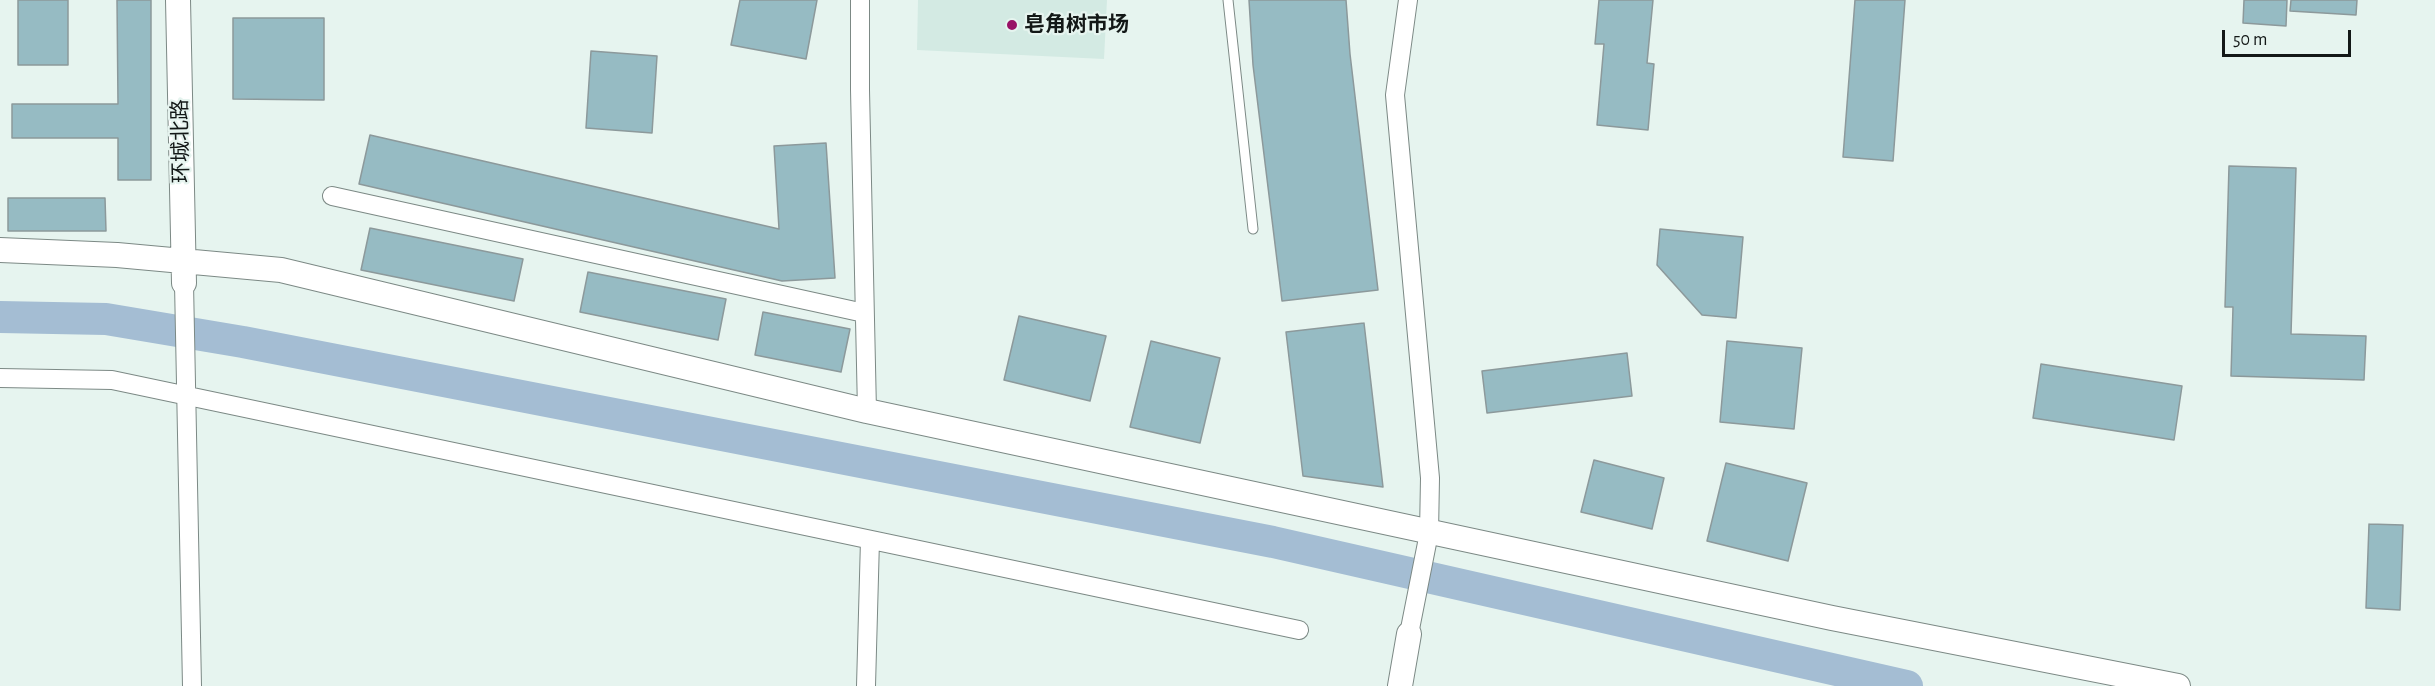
<!DOCTYPE html>
<html>
<head>
<meta charset="utf-8">
<style>
	body { margin:0 }
	#map { position:relative; width:2435px; height:686px; overflow:hidden; background:#e6f4ef; font-family:"Alegreya Sans",sans-serif }
	canvas { display:block }
	.scale { position:absolute; left:2222px; top:30px; width:129px; height:27px; box-sizing:border-box; border:3px solid #131817; border-top:0; padding-left:8px; font-size:18px; line-height:21px; white-space:nowrap; color:#131817; -webkit-text-stroke:4px #e6f4ef; paint-order:stroke }
</style>
</head>
<body>
<div id="map">
<canvas width="2435" height="686"></canvas>
<div class="scale">50 m</div>
</div>
<script>
const g = document.querySelector('canvas').getContext('2d');
g.lineJoin = 'round';
function fillPath(path, color) { g.fillStyle = color; g.fill(path, 'evenodd'); }
const poly = rows => new Path2D(rows.map(r => 'M' + r).join(''));
function stroke(path, color, width, dash) { g.strokeStyle = color; g.lineWidth = width; g.lineCap = dash ? 'butt' : 'round'; g.setLineDash(dash || []); g.stroke(path); }
function label(font, color, halo, rows, align = 'center') {
  g.font = font + ' "Alegreya Sans","Noto Sans SC",sans-serif'; g.lineWidth = 4.5; g.setLineDash([]); g.textBaseline = 'middle'; g.strokeStyle = halo; g.fillStyle = color; for (const [text, x, y, turn = 0] of rows) {
    g.save(); g.translate(x, y); g.rotate((+turn || 0) * Math.PI / 180); g.textAlign = isNaN(turn) ? turn : align; if (halo) g.strokeText(text, 0, 0); g.fillText(text, 0, 0); g.restore();
  }
}
fillPath(poly([
	[918,0,1107,0,1104,59,917,50]
]), '#d3eae3');
stroke(poly([
	[0,317,106,319,243,342,1273,542,1907,686]
]), '#a4bdd3', 32);
const building = poly([
	[18,0,68,0,68,65,18,65,18,0],
	[117,0,151,0,151,180,118,180,118,138,12,138,12,104,118,104,117,0],
	[740,0,817,0,806,59,731,45,740,0],
	[1249,0,1346,0,1350,54,1378,290,1282,301,1253,65,1249,0],
	[1599,0,1653,0,1647,63,1654,64,1648,130,1597,125,1604,44,1595,44,1599,0],
	[1855,0,1905,0,1893,161,1843,157,1855,0],
	[2244,0,2287,0,2286,26,2243,23,2244,0],
	[2291,0,2357,0,2356,15,2290,11,2291,0],
	[233,18,324,18,324,100,233,99,233,18],
	[591,51,657,56,652,133,586,128,591,51],
	[370,135,779,229,774,146,826,143,835,278,782,281,359,184,370,135],
	[2229,166,2296,168,2291,334,2366,336,2364,380,2231,376,2233,307,2225,307,2229,166],
	[8,198,105,198,106,231,8,231,8,198],
	[370,228,523,259,514,301,361,270,370,228],
	[1660,229,1743,237,1736,318,1702,315,1657,265,1660,229],
	[588,272,726,299,718,340,580,312,588,272],
	[763,312,850,329,841,372,755,355,763,312],
	[1019,316,1106,336,1090,401,1004,380,1019,316],
	[1364,323,1383,487,1303,476,1286,332,1364,323],
	[1151,341,1220,358,1200,443,1130,427,1151,341],
	[1727,341,1802,348,1794,429,1720,422,1727,341],
	[1627,353,1632,396,1487,413,1482,371,1627,353],
	[2041,364,2182,386,2174,440,2033,418,2041,364],
	[1594,460,1664,478,1652,529,1581,512,1594,460],
	[1726,463,1807,483,1788,561,1707,541,1726,463],
	[2369,524,2403,525,2400,610,2366,608,2369,524]
]);
fillPath(building, '#96bbc3');
stroke(building, '#8c999b', 1.5);
const lane = poly([
	[1228,0,1253,229]
]);
const street = poly([
	[860,0,860,90,867,411],
	[1408,0,1395,95,1430,478,1429,533,1409,634],
	[332,196,864,313],
	[184,283,192,686],
	[0,378,112,380,1299,630],
	[866,686,870,540]
]);
const secondary = poly([
	[178,0,184,283],
	[0,250,117,255,281,270,867,411,1832,618,2178,686],
	[1400,686,1409,634]
]);
stroke(lane, '#7c8985', 11);
stroke(street, '#7c8985', 20);
stroke(secondary, '#7c8985', 26);
stroke(lane, '#fff', 9);
stroke(street, '#fff', 18);
stroke(secondary, '#fff', 24);
for (const [x, y, r, color] of [
	[1012,25,6,"#981266"]
]) { const dot = new Path2D(); dot.arc(x, y, r, 0, 2 * Math.PI); g.fillStyle = color; g.fill(dot); stroke(dot, '#e6f4ef', 2); }
label('bold 21px', '#131817', '#e6f4ef', [
	["皂角树市场",1024,25]
], 'left');
label('21px', '#131817', '#e6f4ef', [
	["环城北路",181,141,-91]
]);
</script>
</body>
</html>
